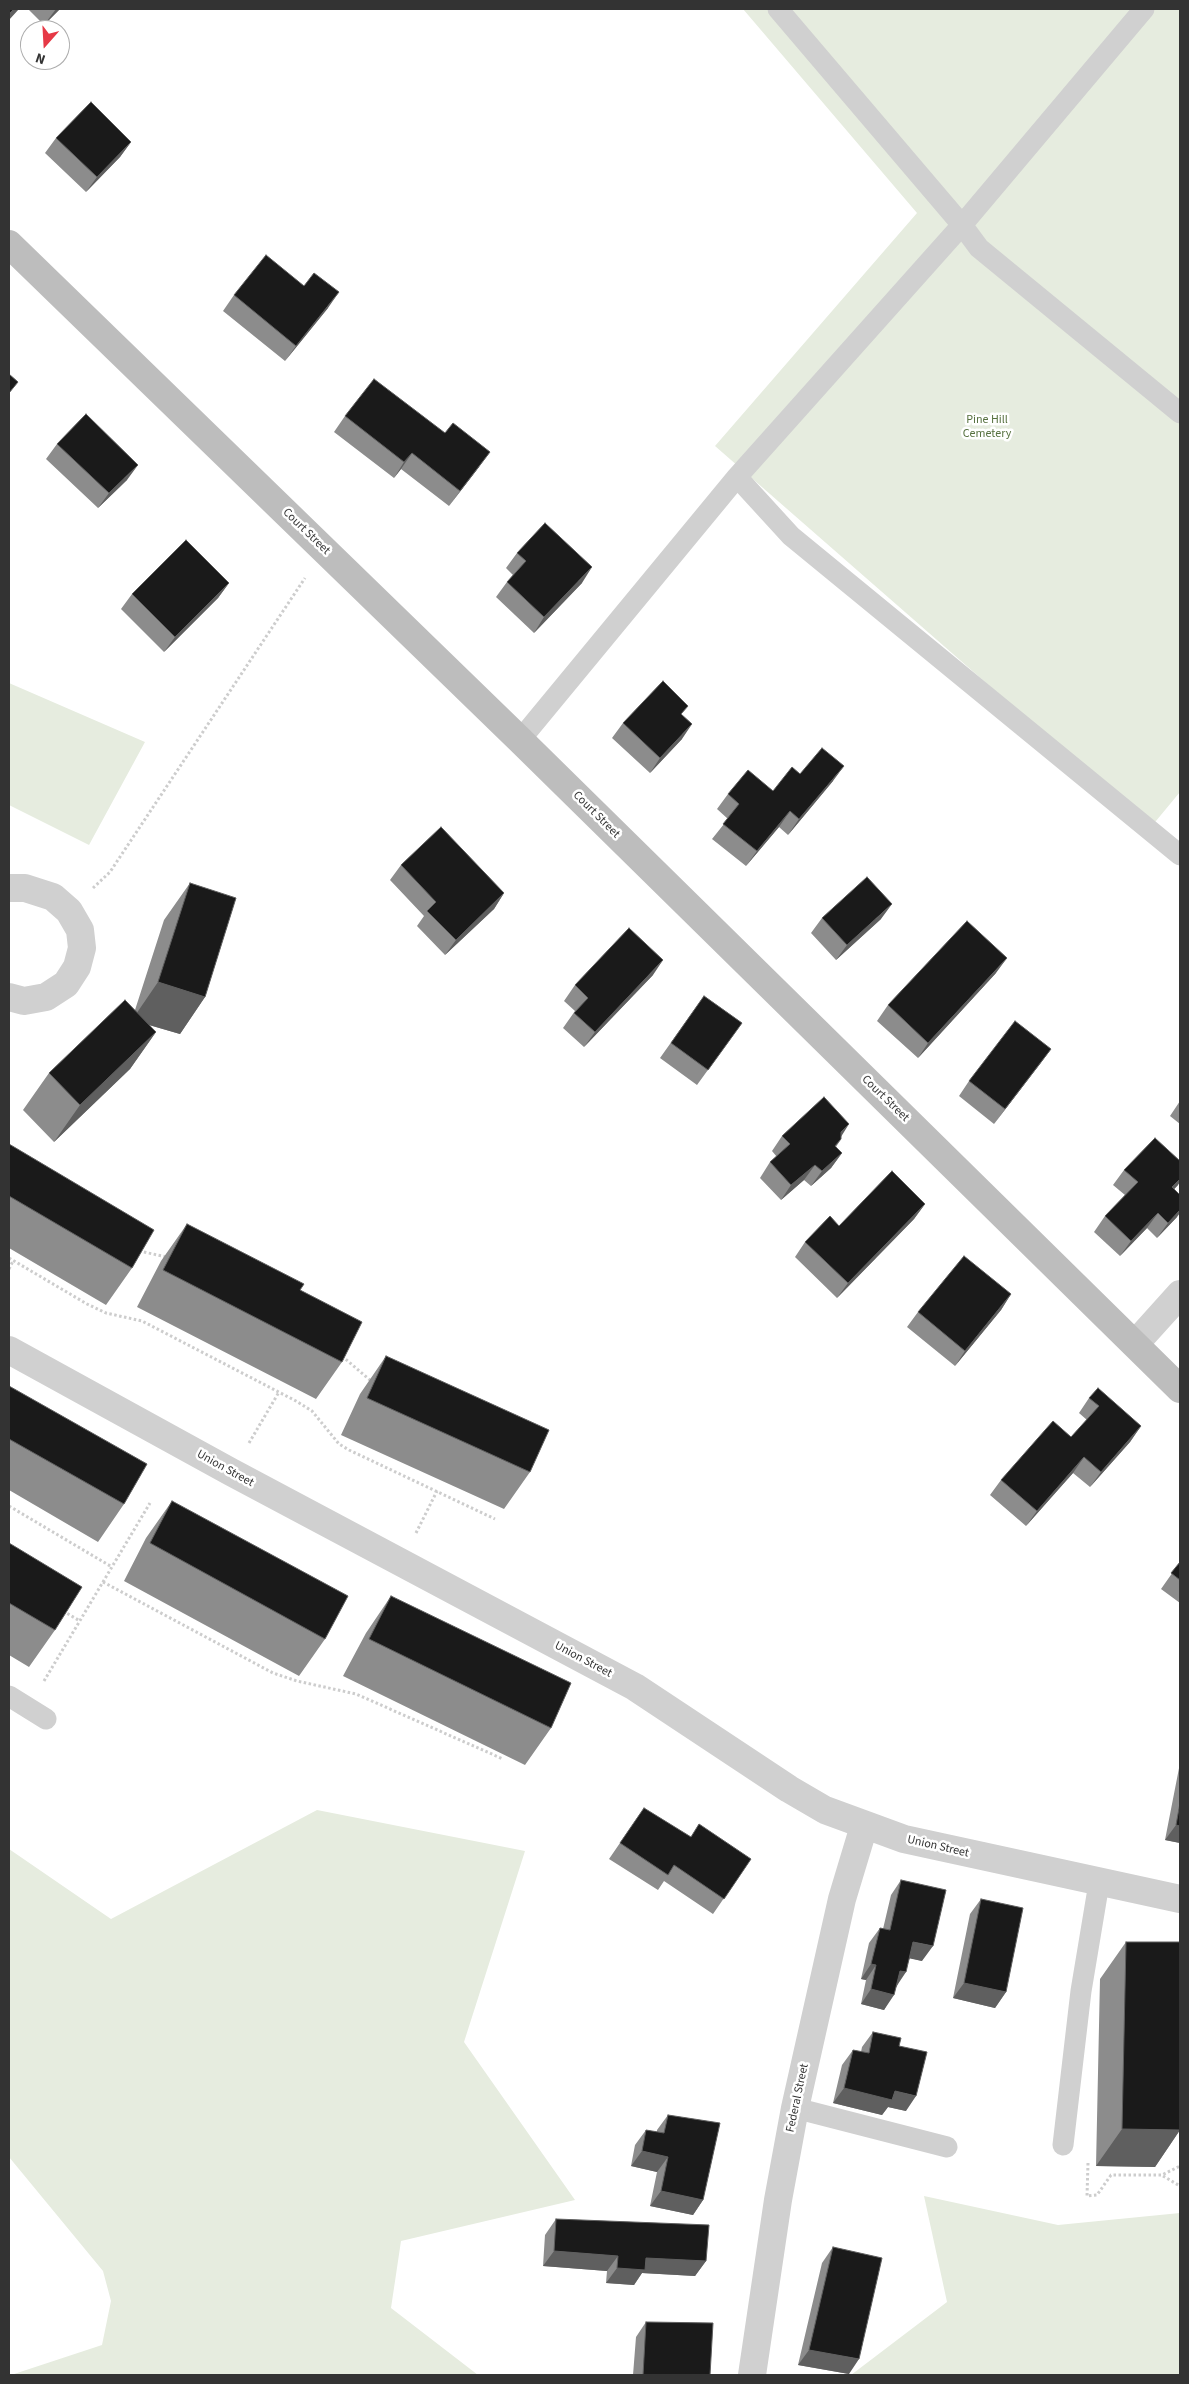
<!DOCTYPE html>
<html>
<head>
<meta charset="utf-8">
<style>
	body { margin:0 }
	#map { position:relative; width:1189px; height:2384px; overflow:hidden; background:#fff; font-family:"Source Sans 3",sans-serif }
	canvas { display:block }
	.frame { position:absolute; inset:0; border:10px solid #333; pointer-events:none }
	.north { position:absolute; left:20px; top:20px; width:50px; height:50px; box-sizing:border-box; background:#fff; border:1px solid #adadad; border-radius:50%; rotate:199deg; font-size:14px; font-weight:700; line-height:20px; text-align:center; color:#333 }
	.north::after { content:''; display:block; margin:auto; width:18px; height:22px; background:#e63946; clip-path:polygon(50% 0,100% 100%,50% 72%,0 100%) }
</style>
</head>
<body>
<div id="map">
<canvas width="1189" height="2384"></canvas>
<div class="frame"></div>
<div class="north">N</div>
</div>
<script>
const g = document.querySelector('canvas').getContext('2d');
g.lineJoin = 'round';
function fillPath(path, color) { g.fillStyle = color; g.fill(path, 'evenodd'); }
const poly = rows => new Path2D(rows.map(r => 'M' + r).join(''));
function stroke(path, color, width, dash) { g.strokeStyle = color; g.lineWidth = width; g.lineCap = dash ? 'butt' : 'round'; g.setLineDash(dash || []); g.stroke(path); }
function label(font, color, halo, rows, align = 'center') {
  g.font = font + ' "Source Sans 3",sans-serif'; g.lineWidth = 5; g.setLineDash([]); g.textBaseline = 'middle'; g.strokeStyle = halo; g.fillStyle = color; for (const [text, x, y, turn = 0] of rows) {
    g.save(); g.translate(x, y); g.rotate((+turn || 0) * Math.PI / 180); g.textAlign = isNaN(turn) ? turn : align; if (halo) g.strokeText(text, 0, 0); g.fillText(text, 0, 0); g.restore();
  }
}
fillPath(poly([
	[743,9,1180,9,1180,792,1151,827,715,446,917,213],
	[9,683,145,742,89,845,9,805],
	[317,1810,525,1851,464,2042,575,2200,401,2241,391,2308,478,2375,11,2375,102,2345,111,2301,103,2271,9,2157,9,1849,111,1919],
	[924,2196,1058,2225,1180,2213,1180,2375,851,2375,947,2302]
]), '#e6ecdf');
stroke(poly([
	[93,888,110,872,305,578],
	[139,1251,167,1257],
	[9,1258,87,1304,106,1313,142,1321,296,1401,312,1411,339,1444,349,1450,495,1519],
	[9,1269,13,1261],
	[342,1356,371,1381],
	[249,1443,279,1392],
	[9,1506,112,1567],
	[416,1533,437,1491],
	[103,1582,273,1673,297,1681,356,1694,503,1759],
	[63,1611,80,1621],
	[44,1681,150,1503],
	[1088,2163,1087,2196,1097,2195,1111,2175,1162,2175,1180,2166],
	[1163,2176,1180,2186]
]), '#cdcdcd', 3, [2.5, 2.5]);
stroke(poly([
	[778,9,962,225,1144,9],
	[737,477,962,225,979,248,1180,413],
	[520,740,737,477,791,536,1180,855],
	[9,1696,46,1719],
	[795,2108,947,2147],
	[1063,2145,1081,1991,1099,1883]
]), '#d0d0d0', 21);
stroke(poly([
	[9,888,25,888,53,897,69,911,80,930,82,948,77,967,66,984,46,997,24,1001,9,997],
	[1135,1344,1180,1294],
	[9,1350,231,1472,635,1687,789,1789,825,1810,904,1839,1180,1899],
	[752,2375,778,2200,795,2108,842,1899,864,1826]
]), '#d0d0d0', 28);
stroke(poly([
	[9,244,520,740,1180,1389]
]), '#bdbdbd', 28);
fillPath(poly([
	[28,9,60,9,44,25],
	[56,138,131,142,120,157,86,192,45,153],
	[234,295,328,308,285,361,223,311],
	[345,416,479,467,449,506,401,469,394,478,334,432],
	[57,444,127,480,98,508,46,459],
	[517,553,582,583,534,633,496,597,507,582,513,575,506,568],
	[229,583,218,598,164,652,121,609,132,594],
	[682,715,682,739,650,773,612,738,623,723],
	[800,774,833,781,788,835,779,827,746,866,712,839,728,819,717,809,728,794,773,791],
	[401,865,504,893,494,909,445,955,417,926,424,916,390,880],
	[190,883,205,997,180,1034,149,1025,156,1032,130,1069,54,1142,23,1110,49,1073,135,1010,164,920],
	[822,918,881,919,836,960,811,933],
	[996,973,918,1058,877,1021,888,1005],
	[653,975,584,1047,563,1028,575,1011,564,1001,575,985],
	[704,996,742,1023,697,1085,660,1058],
	[1051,1049,994,1124,959,1096,969,1081],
	[1180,1101,1180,1124,1170,1116],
	[782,1136,841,1136,841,1139,836,1147,842,1153,831,1168,811,1186,804,1180,781,1200,760,1178,770,1162,777,1157,772,1151],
	[9,1144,132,1268,106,1305,9,1248],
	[1124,1170,1178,1185,1174,1189,1177,1217,1157,1238,1147,1228,1120,1256,1094,1232,1105,1216,1125,1195,1113,1185],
	[925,1204,914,1219,837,1298,795,1257,805,1242,839,1226],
	[187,1224,300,1290,342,1362,316,1399,137,1307,161,1261],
	[1011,1294,1001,1310,955,1366,907,1327,918,1312],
	[386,1356,530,1472,504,1509,341,1435,360,1394],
	[9,1386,124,1504,98,1542,9,1490],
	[1089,1398,1141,1426,1130,1442,1090,1487,1073,1473,1026,1526,990,1495,1001,1480,1071,1437,1087,1420,1079,1413],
	[172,1501,325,1639,299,1676,124,1581,146,1538],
	[9,1543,55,1630,29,1667,9,1655],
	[1180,1562,1180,1603,1161,1589],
	[391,1596,551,1728,525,1765,343,1676,366,1633],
	[1180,1763,1180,1843,1165,1840],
	[644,1808,690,1837,751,1859,713,1914,664,1881,658,1890,609,1859],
	[901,1880,922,1961,910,1958,897,1986,884,2010,861,2004,866,1980,861,1979,869,1943,880,1928,883,1929,891,1895],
	[981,1899,1006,1992,995,2008,953,1998,970,1914],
	[1126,1942,1180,1942,1180,2130,1155,2167,1096,2166,1100,1979],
	[873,2032,899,2046,906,2111,888,2107,882,2115,833,2103,842,2065,853,2050,861,2052,862,2047],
	[668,2115,703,2200,693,2215,650,2206,657,2172,631,2166,635,2145,646,2130,657,2132,657,2130],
	[556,2219,706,2261,695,2276,642,2273,634,2285,606,2283,607,2271,543,2266,545,2235],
	[833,2247,849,2374,798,2365,822,2263],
	[646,2322,710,2375,633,2375,636,2337]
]), '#8c8c8c');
fillPath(poly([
	[14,9,19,9,9,20,9,14],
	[56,9,60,9,44,25],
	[131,142,120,157,86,192,97,177],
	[339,292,328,308,285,361,296,346],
	[490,452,479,467,449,506,460,491],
	[412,453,401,469,394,478,404,462],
	[138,465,127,480,98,508,109,493],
	[592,567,582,583,534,633,544,617],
	[229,583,218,598,164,652,175,637],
	[692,724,682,739,650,773,660,758],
	[844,766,833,781,788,835,799,819],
	[790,811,779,827,746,866,757,851],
	[504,893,494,909,445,955,456,940],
	[892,904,881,919,836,960,847,945],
	[1007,958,996,973,918,1058,928,1043],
	[663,960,653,975,584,1047,595,1032],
	[158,982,205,997,180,1034,132,1020],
	[156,1032,130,1069,54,1142,80,1105],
	[1051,1049,1040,1064,994,1124,1005,1109],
	[849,1124,839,1140,841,1132],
	[842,1153,831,1168,811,1186,822,1171],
	[815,1165,804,1180,781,1200,791,1185],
	[1180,1179,1180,1182,1178,1185,1162,1202,1172,1187],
	[925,1204,914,1219,837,1298,848,1283],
	[1180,1210,1180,1213,1177,1217,1157,1238,1168,1223],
	[1158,1213,1147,1228,1120,1256,1131,1241],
	[1011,1294,1001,1310,955,1366,965,1351],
	[1141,1426,1130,1442,1090,1487,1101,1472],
	[1084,1457,1073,1473,1026,1526,1037,1511],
	[1176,1825,1180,1826,1180,1843,1165,1840],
	[913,1942,933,1946,922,1961,903,1957],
	[871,1964,876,1965,866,1980,861,1979],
	[900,1971,906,1972,896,1987],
	[964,1983,1006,1992,995,2008,953,1998],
	[871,1989,894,1995,884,2010,861,2004],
	[844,2088,895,2091,916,2096,906,2111,888,2107,882,2115,833,2103],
	[1122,2129,1180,2130,1155,2167,1096,2166],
	[642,2151,668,2157,657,2172,631,2166],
	[661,2191,703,2200,693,2215,650,2206],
	[554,2251,618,2256,607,2271,543,2266],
	[646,2258,706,2261,695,2276,642,2273,634,2285,606,2283,617,2268],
	[809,2350,859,2359,849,2374,798,2365]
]), '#5f5f5f');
const building = poly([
	[9,9,14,9,9,14,9,9],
	[91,102,131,142,97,177,56,138,91,102],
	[266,255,304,286,314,273,339,292,296,346,234,295,266,255],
	[9,374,18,382,9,393,9,374],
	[374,379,445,433,453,423,490,452,460,491,412,453,404,462,345,416,374,379],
	[86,414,138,465,109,493,57,444,86,414],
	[545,523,592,567,544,617,507,582,526,561,517,553,545,523],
	[186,540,229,583,175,637,132,594,186,540],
	[663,681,688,706,681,714,692,724,660,758,623,723,663,681],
	[822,748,844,766,799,819,790,811,757,851,723,824,739,804,728,794,748,770,773,791,792,767,800,774,822,748],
	[441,827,504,893,456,940,427,911,436,902,401,865,441,827],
	[867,877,892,904,847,945,822,918,867,877],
	[190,883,236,898,205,997,158,982,190,883],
	[967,921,1007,958,928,1043,888,1005,967,921],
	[629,928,663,960,595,1032,574,1013,588,998,575,985,629,928],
	[704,996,742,1023,708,1070,671,1043,704,996],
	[125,1000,156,1032,80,1105,49,1073,125,1000],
	[1015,1021,1051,1049,1005,1109,969,1081,1015,1021],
	[824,1097,849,1124,841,1132,841,1139,835,1146,842,1153,822,1171,815,1165,791,1185,770,1162,790,1144,782,1136,824,1097],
	[1155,1138,1180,1161,1180,1179,1172,1187,1180,1195,1180,1210,1168,1223,1158,1213,1131,1241,1105,1216,1138,1182,1124,1170,1155,1138],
	[9,1144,154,1230,132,1268,9,1196,9,1144],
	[892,1171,925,1204,848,1283,805,1242,830,1216,839,1226,892,1171],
	[187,1224,304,1284,300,1290,362,1322,342,1362,163,1270,187,1224],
	[964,1256,1011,1294,965,1351,918,1312,964,1256],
	[386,1356,549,1430,530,1472,367,1398,386,1356],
	[9,1386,147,1464,124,1504,9,1439,9,1386],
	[1098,1388,1141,1426,1101,1472,1084,1457,1037,1511,1001,1480,1053,1421,1071,1437,1099,1406,1089,1398,1098,1388],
	[172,1501,348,1596,325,1639,150,1543,172,1501],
	[9,1543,82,1587,55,1630,9,1603,9,1543],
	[1180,1562,1180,1580,1171,1573,1180,1562],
	[391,1596,571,1683,551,1728,369,1639,391,1596],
	[1180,1803,1180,1826,1176,1825,1180,1803],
	[644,1808,691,1837,699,1824,751,1859,724,1899,674,1865,668,1875,620,1843,644,1808],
	[901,1880,946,1890,933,1946,913,1942,906,1972,900,1971,894,1995,871,1989,876,1965,871,1964,880,1928,890,1930,901,1880],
	[981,1899,1023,1908,1006,1992,964,1983,981,1899],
	[1126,1942,1180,1942,1180,2130,1122,2129,1126,1942],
	[873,2032,901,2038,899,2046,927,2052,916,2096,895,2091,892,2100,844,2088,853,2050,869,2053,873,2032],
	[668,2115,720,2123,703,2200,661,2191,668,2157,642,2151,646,2130,664,2133,668,2115],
	[556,2219,709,2225,706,2261,646,2258,645,2270,617,2268,618,2256,554,2251,556,2219],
	[833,2247,882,2258,859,2359,809,2350,833,2247],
	[646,2322,713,2323,710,2375,643,2375,646,2322]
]);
fillPath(building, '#1a1a1a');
stroke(building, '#5f5f5f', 1);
label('12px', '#56703f', '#fff', [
	["Pine Hill",987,420],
	["Cemetery",987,434]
]);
label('12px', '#333', '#fff', [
	["Court Street",306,532,44],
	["Court Street",596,815,45],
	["Court Street",885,1099,44],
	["Union Street",225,1469,29],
	["Union Street",583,1660,28],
	["Union Street",938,1847,13],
	["Federal Street",798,2098,-78]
]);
</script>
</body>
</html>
